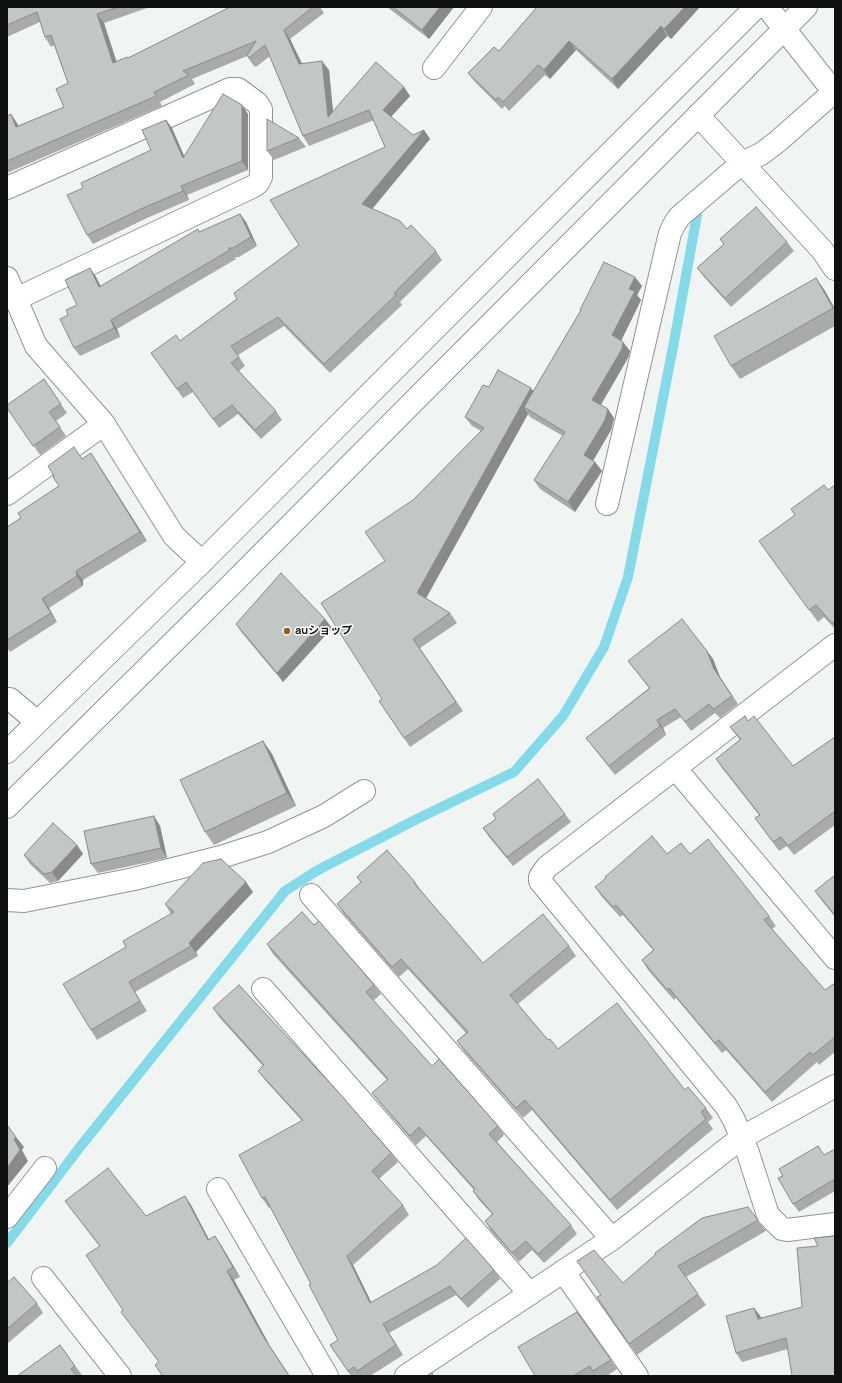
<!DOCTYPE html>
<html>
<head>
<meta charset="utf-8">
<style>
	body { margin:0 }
	#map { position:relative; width:842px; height:1383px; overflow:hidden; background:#f0f5f3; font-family:Manrope,sans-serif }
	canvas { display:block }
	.frame { position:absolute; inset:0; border:8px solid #0f1110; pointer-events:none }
</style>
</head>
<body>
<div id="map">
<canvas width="842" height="1383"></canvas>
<div class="frame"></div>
</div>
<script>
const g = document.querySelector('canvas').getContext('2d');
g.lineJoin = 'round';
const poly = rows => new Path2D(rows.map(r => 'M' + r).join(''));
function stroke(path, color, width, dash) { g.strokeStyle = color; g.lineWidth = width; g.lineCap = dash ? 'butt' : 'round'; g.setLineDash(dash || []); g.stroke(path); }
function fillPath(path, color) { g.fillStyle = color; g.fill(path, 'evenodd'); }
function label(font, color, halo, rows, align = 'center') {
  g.font = font + ' Manrope,"Noto Sans JP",sans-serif'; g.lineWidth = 3; g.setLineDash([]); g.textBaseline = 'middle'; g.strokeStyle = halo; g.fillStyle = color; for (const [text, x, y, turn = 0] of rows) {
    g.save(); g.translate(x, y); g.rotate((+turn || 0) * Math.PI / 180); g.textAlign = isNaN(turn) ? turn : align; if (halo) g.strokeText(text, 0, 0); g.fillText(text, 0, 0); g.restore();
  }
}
stroke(poly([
	[7,1243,80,1147,285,891,318,870,417,819,514,772,563,716,604,647,628,577,674,342,697,215]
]), '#85dae9', 10);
const minor = poly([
	[767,7,826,82,832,87,835,87],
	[434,68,481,7],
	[698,115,822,250,835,269],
	[7,188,230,89,238,89,257,103,261,109,261,177,258,183,254,186,16,299],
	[7,278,36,346,104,424,174,536,202,562],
	[7,494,104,424],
	[607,504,670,233,675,223,680,216,742,163,761,154,777,142,827,98,832,87],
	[835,645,547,867,540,877,540,881,726,1106,734,1120,748,1153,768,1215,782,1229,787,1230,835,1224],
	[7,699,10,699,37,722],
	[675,768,835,958],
	[311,895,612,1239],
	[7,900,24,901,134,879,221,857,268,842,324,816,364,791],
	[263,989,530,1294],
	[218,1189,327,1376],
	[7,1217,45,1168],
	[563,1271,637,1376],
	[43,1278,120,1376],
	[406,1376,612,1239,741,1138,835,1086]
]);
const tertiary = poly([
	[7,752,202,562,756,7],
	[7,807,228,588,806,7]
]);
stroke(minor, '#919693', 24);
stroke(tertiary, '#919693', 24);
stroke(minor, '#fff', 22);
stroke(tertiary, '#fff', 22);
fillPath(poly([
	[7,7,150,7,104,23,116,62,128,58,230,7,320,7,324,13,290,39,302,63,329,70,333,111,404,87,410,96,391,117,413,135,424,130,430,139,372,208,407,229,436,251,442,260,400,302,402,305,330,373,284,326,238,355,245,366,239,371,276,411,282,420,261,439,238,414,219,428,193,392,183,398,151,353,180,341,237,299,299,245,385,147,374,120,309,146,303,136,270,56,256,67,253,65,247,56,192,79,195,84,160,102,162,106,7,173,7,116,11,114,18,126,64,107,68,83,54,45,51,47,45,37,40,22,7,37],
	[387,7,454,7,429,39],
	[537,7,700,7,671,39,667,36,618,89,576,50,550,79,545,75,509,111,505,106,502,109,475,82,468,73,499,51],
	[248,114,248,170,187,195,189,200,147,218,93,244,87,235,151,150,166,120,172,128,184,156],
	[299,138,306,147,274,160,267,151],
	[240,214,246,222,257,246,239,257,235,257,236,259,117,329,120,337,80,356,74,348,68,315,77,305,90,268,96,277,101,287,200,232],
	[720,239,787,242,794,251,731,307,704,277,697,268,724,244],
	[816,278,825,291,835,309,835,326,740,379,731,366],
	[642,286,637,295,641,300,621,341,630,351,628,358,601,405,614,418,611,430,593,461,595,462,602,471,575,512,540,489,534,480,563,436,530,417,528,414,426,598,450,613,457,623,420,648,463,711,410,747,379,701,382,699,385,561,413,500,481,431,472,426,465,417,489,387,533,392,581,311,580,310],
	[44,379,67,413,56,421,66,436,40,455,7,408],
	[91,453,97,462,147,541,83,580,83,586,49,608,57,622,10,652,7,647,7,527,21,518,59,486,82,459],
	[835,485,835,629,824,617,818,622,767,553,828,490],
	[325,619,332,628,283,682,242,633,236,624],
	[707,651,713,659,720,677,738,704,720,718,715,713,691,731,681,717,663,728,666,735,615,775,586,738,649,688,628,661],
	[748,721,793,766,835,737,835,825,794,855,787,846,779,851,755,818,759,815,722,768,716,759,740,740,730,727],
	[263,741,272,754,296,806,214,845,205,832],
	[565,814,571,822,513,866,489,837,483,828,496,819],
	[154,816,160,826,167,858,98,873,91,864],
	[77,845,83,854,58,881,50,883,30,864,24,855],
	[667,854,690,854,769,916,776,926,772,929,825,990,835,987,835,1052,819,1065,817,1062,772,1102,726,1050,722,1053,676,998,674,1000,648,970,642,960,653,950,623,915,620,917,602,897,595,887],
	[835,875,835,917,822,901,815,891],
	[357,877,415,882,422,892,483,963,569,946,576,956,518,1004,548,1040,558,1049,685,1090,706,1108,713,1118,708,1122,713,1129,617,1210,532,1110,523,1118,464,1051,457,1041,466,1033,408,969,399,977,344,914,337,904,361,882],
	[253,892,196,952,198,956,135,992,147,1011,97,1040,91,1030,126,947,171,914,165,904],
	[314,925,374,985,381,994,373,1001,432,1066,498,1126,504,1135,497,1142,571,1225,577,1234,544,1263,532,1250,519,1262,491,1231,485,1221,492,1214,479,1200,473,1191,474,1190,426,1136,416,1145,379,1102,372,1093,387,1080,273,954,267,944],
	[213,1008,391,1153,398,1162,379,1179,403,1205,409,1215,353,1265,371,1302,494,1270,500,1279,468,1308,456,1295,389,1333,403,1355,370,1376,351,1376,330,1345,338,1340,311,1284,270,1207,269,1208,262,1198,302,1121,265,1080,258,1071,263,1066,219,1017],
	[835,1149,835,1191,799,1212,793,1204,824,1155],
	[185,1196,191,1205,209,1239,221,1245,240,1277,234,1280,270,1346,290,1376,162,1376,155,1365,159,1362,121,1312,123,1310,100,1247,65,1201,146,1216],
	[758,1220,766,1231,686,1277,706,1305,637,1355,597,1297,623,1283],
	[835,1236,788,1349,742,1362,736,1353,754,1308,761,1318,802,1307,818,1246],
	[7,1283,37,1303,43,1313,7,1344],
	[577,1312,617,1369,607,1376,596,1375,595,1376,535,1376],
	[60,1345,82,1375,80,1376,17,1376]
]), '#a8aba8');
fillPath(poly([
	[440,7,454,7,429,39,422,30],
	[685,7,700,7,671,39,664,29],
	[97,14,104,23,120,72,113,63],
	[661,26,667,36,618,89,612,79],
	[284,30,290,39,306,73,299,64],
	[569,41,576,50,550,79,544,70],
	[322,61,329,70,334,124,328,117],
	[404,87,410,96,389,119,383,110],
	[242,105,248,114,248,170,242,161],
	[11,114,17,123,23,136,16,127],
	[166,120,172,128,189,167,183,158],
	[424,130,430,139,369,213,362,204],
	[181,186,187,195,189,200,183,191],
	[240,214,246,222,257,246,251,237],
	[90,268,96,277,106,296,99,287],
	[635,277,642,286,637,295,641,300,619,345,612,335,629,289],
	[816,278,825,291,835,309,835,311],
	[111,320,117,329,120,337,114,328],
	[623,342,630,351,628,358,598,409,592,400],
	[531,388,538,398,524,407,528,414,424,602,417,593],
	[608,409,614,418,611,430,591,464,584,455],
	[91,453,97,462,147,541,140,532],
	[595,462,602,471,575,512,568,502],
	[76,571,83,580,83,586,77,576],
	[42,599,49,608,57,622,51,613],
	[325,619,332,628,283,682,277,673],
	[707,651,713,659,720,677,738,704,714,669],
	[657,720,663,728,666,735,660,726],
	[263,741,272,754,296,806,287,793],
	[154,816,160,826,167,858,161,848],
	[77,845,83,854,58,881,52,872],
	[246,882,253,892,196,952,198,956,189,943],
	[16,1137,24,1147,22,1150,28,1161,7,1187,7,1168,14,1139],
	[185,1196,191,1205,214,1250,208,1240],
	[215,1236,221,1245,240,1277,233,1267],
	[347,1256,353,1265,376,1312,370,1303],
	[227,1271,234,1280,270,1346,263,1336],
	[754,1308,761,1317,764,1328,758,1319],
	[383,1324,389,1333,403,1355,396,1345]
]), '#888b88');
const building = poly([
	[7,7,118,7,97,14,113,63,127,57,128,58,230,7,313,7,284,30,299,64,322,61,328,117,376,62,404,87,383,110,413,135,424,130,362,204,400,221,407,229,411,225,436,251,394,293,396,295,324,364,278,317,231,346,239,357,231,363,276,411,255,430,232,405,213,419,186,382,177,389,151,353,176,335,180,341,237,299,234,293,299,245,270,200,385,147,369,110,303,136,265,45,249,58,247,55,256,41,183,71,189,75,154,92,156,96,7,161,7,116,11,114,16,127,64,107,56,89,68,83,51,35,45,37,37,12,7,25,7,7],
	[393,7,440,7,422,30,393,7],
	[537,7,685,7,664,29,661,26,612,79,569,41,544,70,538,65,503,102,498,97,496,100,468,73,494,47,499,51,537,7],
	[223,94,242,105,242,161,181,186,183,191,141,209,87,235,67,195,83,188,81,183,151,150,142,130,166,120,183,158,223,94],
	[267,119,299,138,267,151,267,119],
	[756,207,787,242,725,298,697,268,724,244,720,239,756,207],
	[240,214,251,237,233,248,228,248,230,250,111,320,114,328,74,348,60,319,68,315,66,310,77,305,65,280,90,268,99,287,198,229,199,232,240,214],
	[604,262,635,277,629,289,635,291,612,335,623,342,622,349,592,400,608,409,605,420,584,455,595,462,568,502,534,480,565,432,524,407,581,310,580,310,604,262],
	[816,278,833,308,731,366,714,336,816,278],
	[498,370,531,388,417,593,450,613,413,639,456,702,404,738,379,701,382,699,321,603,385,561,365,532,413,500,484,428,465,417,483,385,489,387,498,370],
	[44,379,61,404,49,412,60,427,33,446,7,408,7,405,44,379],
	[74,447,82,459,91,453,140,532,76,571,77,576,42,599,51,613,7,640,7,527,21,518,18,513,59,486,53,477,54,476,48,466,74,447],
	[824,485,828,490,835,485,835,624,830,621,816,605,809,610,759,541,795,515,791,509,824,485],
	[281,573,325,619,277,673,236,624,281,573],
	[682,619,707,651,714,669,732,696,714,709,709,704,685,722,675,709,657,720,660,726,609,766,586,738,650,688,628,661,682,619],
	[745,716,748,721,754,716,793,766,835,737,835,811,788,846,781,837,773,842,755,818,760,815,716,759,741,739,730,727,745,716],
	[263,741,287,793,205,832,180,780,263,741],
	[538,779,565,814,507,857,483,828,496,819,493,814,538,779],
	[154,816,161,848,91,864,84,831,154,816],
	[53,823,77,845,52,872,44,874,24,855,53,823],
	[652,836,667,854,681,843,690,854,708,839,769,916,764,920,825,990,833,984,835,987,835,1037,813,1055,810,1052,765,1092,719,1040,715,1043,669,988,667,990,642,960,654,950,616,905,613,907,595,887,606,878,605,877,652,836],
	[387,850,415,882,414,883,483,963,543,914,569,946,510,995,548,1040,550,1039,558,1049,617,1003,685,1090,688,1087,706,1108,701,1112,706,1119,610,1200,525,1100,516,1108,457,1041,468,1032,401,959,392,967,337,904,361,882,357,877,387,850],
	[221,859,246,882,189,943,191,946,129,982,140,1001,91,1030,63,984,126,947,123,941,174,912,165,904,203,863,221,859],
	[835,875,835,915,815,891,835,875],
	[302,912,314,925,319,921,374,985,366,992,432,1066,439,1059,498,1126,489,1134,571,1225,538,1254,526,1241,512,1253,485,1221,493,1214,473,1191,475,1189,419,1127,410,1136,372,1093,388,1079,267,944,302,912],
	[239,985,341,1095,391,1153,372,1171,403,1205,347,1256,370,1303,437,1265,466,1238,494,1270,461,1299,450,1286,383,1324,396,1345,357,1371,354,1367,348,1371,330,1345,338,1340,309,1285,311,1284,265,1197,262,1198,239,1155,303,1120,258,1071,264,1065,213,1008,239,985],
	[7,1125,16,1137,14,1139,20,1150,7,1168,7,1125],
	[818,1146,824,1155,835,1149,835,1179,793,1204,778,1178,783,1176,779,1169,818,1146],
	[108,1168,146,1216,185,1196,208,1240,215,1236,233,1267,227,1271,263,1336,289,1376,163,1376,155,1365,159,1362,121,1312,123,1310,86,1255,100,1246,65,1201,108,1168],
	[748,1207,758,1220,678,1266,698,1294,629,1344,597,1297,601,1295,577,1261,594,1250,623,1283,656,1254,655,1253,702,1218,748,1207],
	[835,1236,835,1376,792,1376,786,1338,736,1353,726,1316,754,1308,758,1319,802,1307,797,1248,818,1246,814,1238,835,1236],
	[14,1277,37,1303,7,1329,7,1283,14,1277],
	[577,1312,611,1360,593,1371,590,1366,573,1376,535,1376,518,1347,577,1312],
	[60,1345,75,1366,71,1369,77,1376,17,1376,60,1345],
	[432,1373,433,1376,427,1376,432,1373]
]);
fillPath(building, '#c3c7c3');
stroke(building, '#888b88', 1);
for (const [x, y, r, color] of [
	[287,631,4,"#975d1b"]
]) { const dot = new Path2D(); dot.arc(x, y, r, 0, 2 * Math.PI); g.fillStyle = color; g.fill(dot); stroke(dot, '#fff', 1.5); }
label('bold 11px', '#0f1110', '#fff', [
	["auショップ",295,631]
], 'left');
</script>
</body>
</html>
